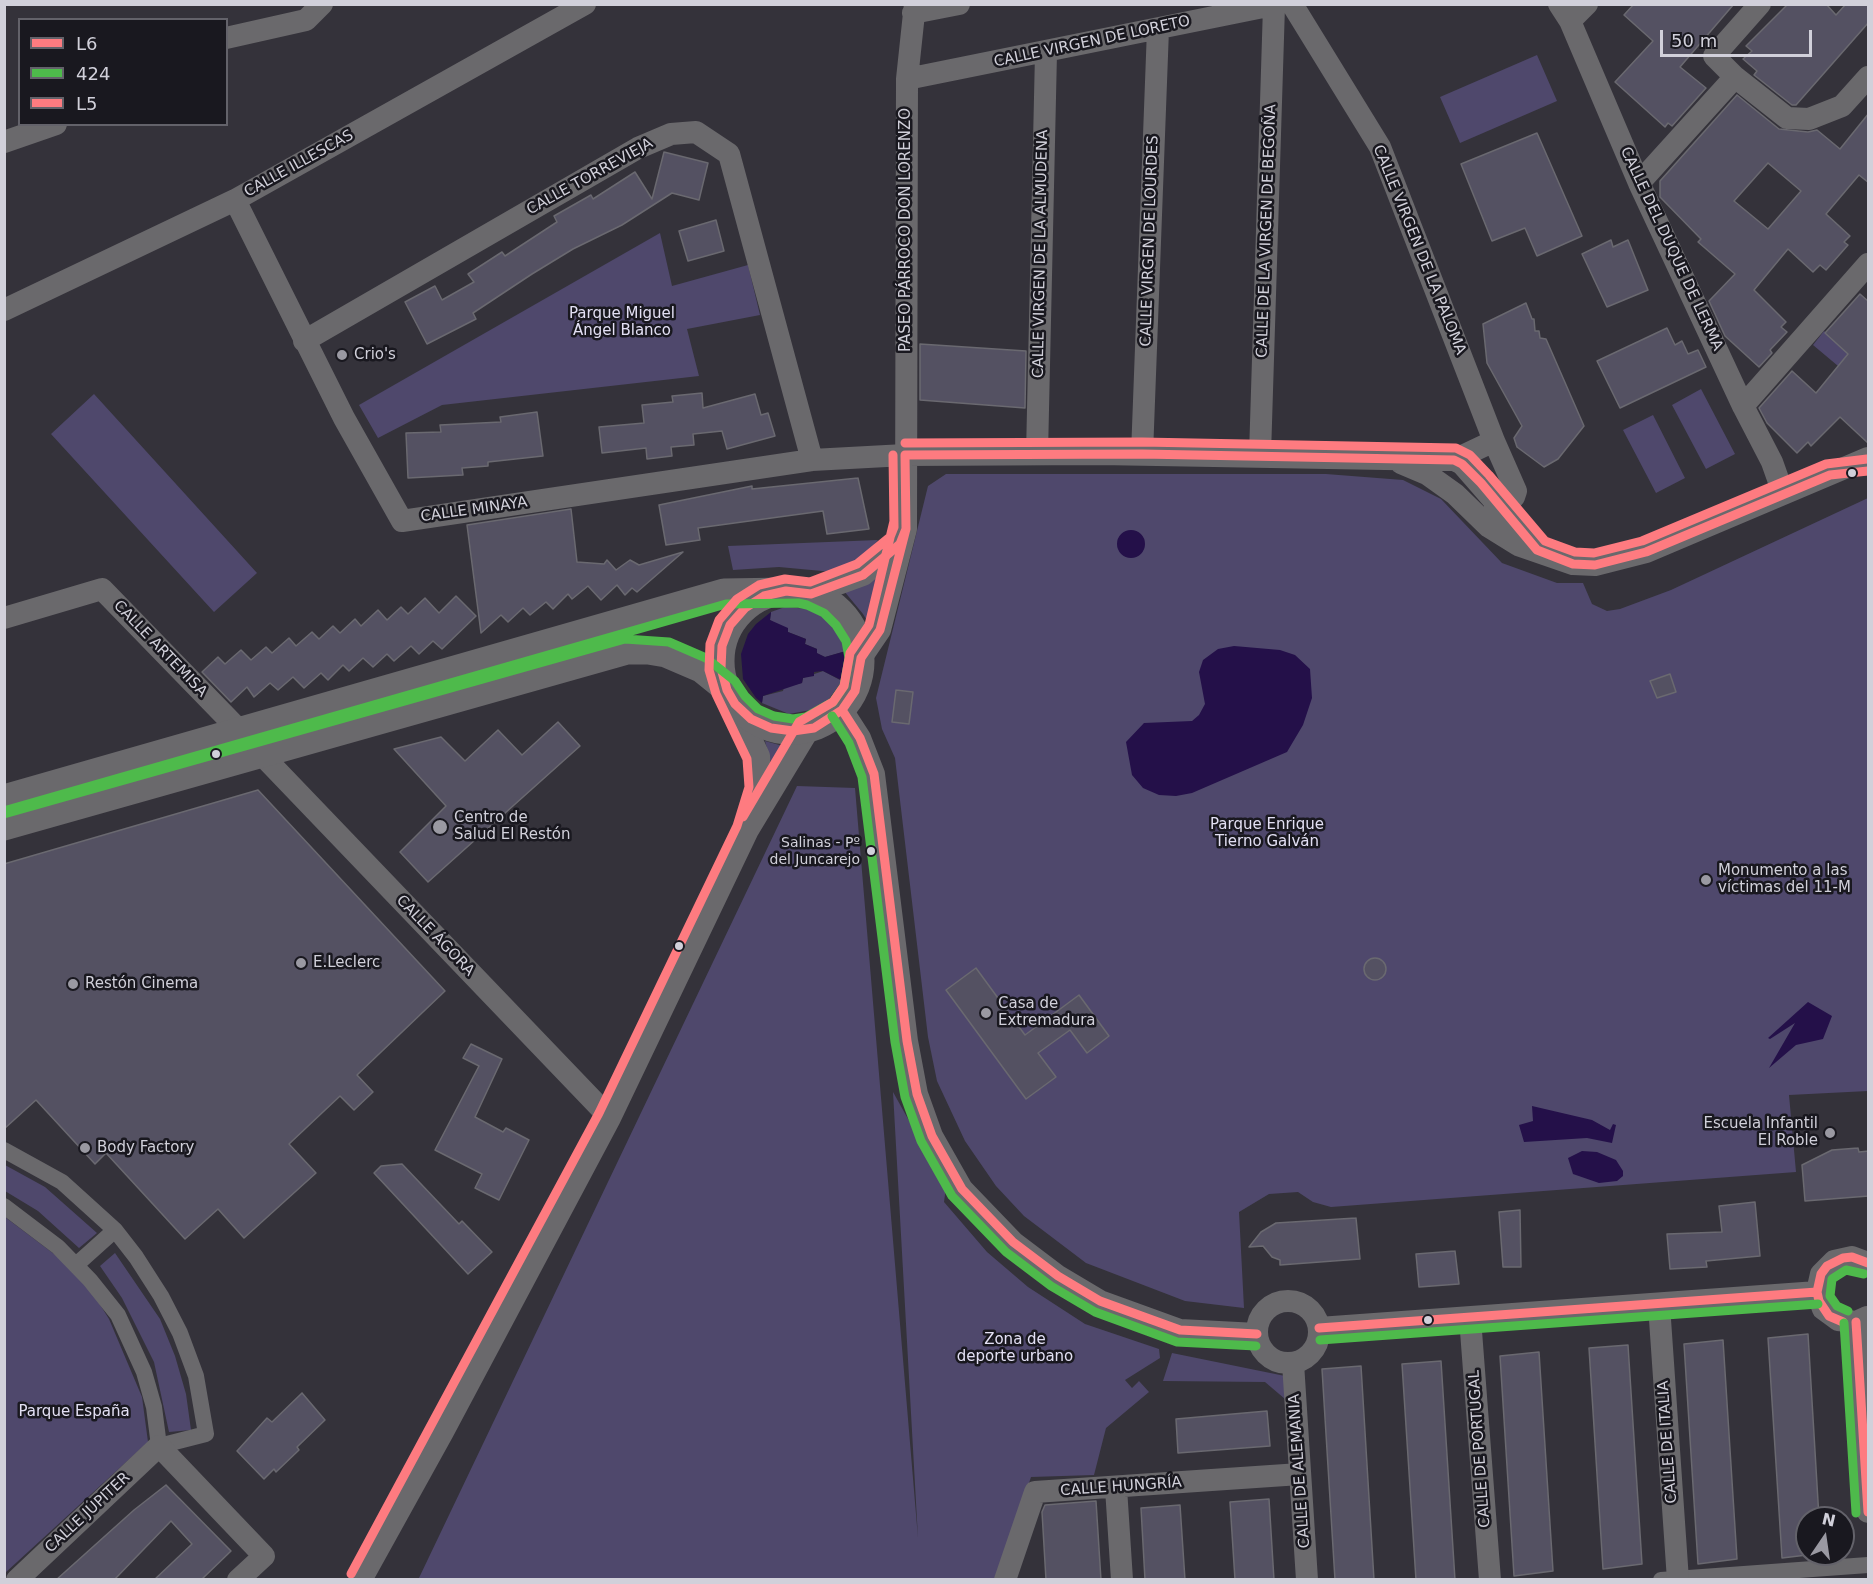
<!DOCTYPE html>
<html>
<head>
<meta charset="utf-8">
<style>
	body { margin:0 }
	#map { position:relative; width:1873px; height:1584px; overflow:hidden; background:#34323a; font-family:"DejaVu Sans",sans-serif }
	canvas { display:block }
	.frame { position:absolute; inset:0; border:6px solid #d1d0da; pointer-events:none }
	.legend { position:absolute; left:18px; top:18px; width:210px; height:108px; box-sizing:border-box; background:#19181f; border:2px solid #63626a; margin:0; padding:8px 10px; list-style:none; font-size:18px; color:#d1d0da }
	.legend li { display:flex; align-items:center; gap:12px; height:30px }
	.legend b { width:30px; border:2px solid #63626a }
	.north { position:absolute; left:1795px; top:1506px; width:60px; height:60px; box-sizing:border-box; background:#19181f; border:2px solid #63626a; border-radius:50%; rotate:13deg; font-size:16px; font-weight:700; line-height:24px; text-align:center; color:#d1d0da }
	.north::after { content:''; display:block; margin:auto; width:21px; height:27px; background:#9a99a2; clip-path:polygon(50% 0,100% 100%,50% 72%,0 100%) }
	.scale { position:absolute; left:1660px; top:30px; width:152px; height:27px; box-sizing:border-box; border:3px solid #d1d0da; border-top:0; padding-left:8px; font-size:18px; line-height:21px; white-space:nowrap; color:#d1d0da; -webkit-text-stroke:4px #19181f; paint-order:stroke }
</style>
</head>
<body>
<div id="map">
<canvas width="1873" height="1584"></canvas>
<div class="frame"></div>
<ul class="legend">
<li><b style="height:8px;background:#fe7b80"></b>L6</li>
<li><b style="height:8px;background:#4eba4b"></b>424</li>
<li><b style="height:8px;background:#fe7b80"></b>L5</li>
</ul>
<div class="north">N</div>
<div class="scale">50 m</div>
</div>
<script>
const g = document.querySelector('canvas').getContext('2d');
g.lineJoin = 'round';
function fillPath(path, color) { g.fillStyle = color; g.fill(path, 'evenodd'); }
const poly = rows => new Path2D(rows.map(r => 'M' + r).join(''));
function stroke(path, color, width, dash) { g.strokeStyle = color; g.lineWidth = width; g.lineCap = dash ? 'butt' : 'round'; g.setLineDash(dash || []); g.stroke(path); }
function label(font, color, halo, rows, align = 'center') {
  g.font = font + ' "DejaVu Sans",sans-serif'; g.lineWidth = 5; g.setLineDash([]); g.textBaseline = 'middle'; g.strokeStyle = halo; g.fillStyle = color; for (const [text, x, y, turn = 0] of rows) {
    g.save(); g.translate(x, y); g.rotate((+turn || 0) * Math.PI / 180); g.textAlign = isNaN(turn) ? turn : align; if (halo) g.strokeText(text, 0, 0); g.fillText(text, 0, 0); g.restore();
  }
}
fillPath(poly([
	[1537,55,1557,101,1460,143,1440,97],
	[660,233,672,286,748,265,760,315,687,329,699,376,442,405,378,438,359,405],
	[1824,331,1838,344,1851,346,1844,371,1813,345],
	[1701,389,1735,454,1706,469,1672,405],
	[94,394,257,573,214,612,51,434],
	[1653,415,1685,478,1656,493,1623,430],
	[946,474,1326,474,1403,480,1441,499,1502,563,1557,583,1583,583,1592,604,1607,611,1620,609,1671,590,1868,498,1868,1091,1789,1095,1796,1172,1331,1207,1313,1202,1298,1192,1269,1194,1239,1212,1244,1308,1185,1301,1086,1263,1024,1216,996,1186,965,1141,937,1081,928,1037,895,758,882,729,876,698,928,486],
	[878,540,861,561,833,572,779,567,733,570,728,546],
	[887,566,871,627,863,614,844,591],
	[785,607,809,609,826,618,835,628,846,651,825,657,816,653,817,649,805,644,806,639,788,632,770,620,771,612],
	[823,671,842,681,829,699,816,709,789,714,762,703,763,696,783,691,784,687,802,683,803,678],
	[765,741,787,747,771,775,771,763],
	[797,786,855,788,918,1538,893,1092,946,1187,944,1202,987,1252,1028,1287,1085,1324,1159,1349,1160,1358,1125,1380,1132,1388,1139,1381,1149,1392,1106,1428,1094,1475,1031,1477,997,1579,418,1580],
	[5,1165,45,1187,97,1233,79,1248,38,1211,5,1191],
	[5,1217,62,1260,94,1295,109,1319,142,1397,148,1442,5,1573],
	[115,1253,160,1319,175,1356,186,1394,191,1430,169,1432,154,1362,122,1298,100,1266],
	[1172,1353,1285,1376,1285,1399,1265,1382,1163,1381]
]), '#4f486c');
fillPath(poly([
	'1117 544a14 14 0 1 1 28 0a14 14 0 1 1-28 0Z',
	[771,612,770,620,788,628,788,632,806,639,805,644,817,649,817,653,825,657,846,651,846,664,841,680,823,671,814,672,814,676,803,678,802,683,763,696,762,703,756,698,743,679,741,654,748,634,756,624],
	[1234,646,1280,650,1295,655,1310,669,1312,698,1303,725,1287,752,1192,793,1176,796,1159,795,1143,788,1132,775,1126,742,1144,723,1192,721,1199,715,1205,704,1199,672,1203,660,1218,649],
	[1808,1002,1832,1016,1823,1039,1796,1045,1769,1068,1795,1023,1770,1039,1768,1038],
	[1532,1106,1592,1120,1610,1130,1613,1124,1616,1125,1612,1143,1587,1138,1524,1142,1519,1125,1533,1121],
	[1582,1151,1597,1152,1616,1160,1623,1171,1623,1176,1617,1181,1599,1183,1573,1174,1568,1158]
]), '#241049');
const building = poly([
	[1634,4,1734,4,1680,67,1706,88,1672,126,1668,123,1665,127,1615,82,1653,41,1624,15,1634,4],
	[1788,4,1826,4,1836,15,1846,4,1869,4,1869,22,1796,105,1792,105,1754,75,1757,71,1743,59,1752,51,1746,46,1788,4],
	[1737,95,1779,129,1808,132,1817,130,1840,149,1869,113,1869,183,1859,175,1826,214,1850,236,1844,242,1848,245,1826,270,1820,265,1813,272,1788,249,1754,290,1786,322,1781,327,1787,332,1770,350,1772,353,1759,367,1725,336,1709,301,1735,274,1698,242,1701,239,1660,197,1660,181,1737,95],
	[1768,163,1801,191,1768,229,1734,201,1768,163],
	[1537,133,1582,236,1537,256,1525,228,1492,241,1461,164,1537,133],
	[664,152,708,163,699,200,672,193,622,225,573,249,532,274,473,313,476,319,427,344,405,302,435,286,442,300,474,282,468,274,502,252,505,256,557,222,554,216,591,195,593,199,635,172,652,199,664,152],
	[716,220,724,251,688,261,679,231,716,220],
	[1611,240,1613,247,1628,240,1648,290,1607,307,1582,254,1611,240],
	[1860,294,1869,302,1869,444,1840,417,1811,446,1808,442,1797,453,1767,423,1759,408,1792,371,1816,393,1848,354,1825,333,1860,294],
	[1526,303,1532,319,1534,319,1535,331,1539,331,1540,338,1546,339,1584,426,1558,459,1544,467,1517,447,1514,438,1522,426,1487,363,1483,324,1526,303],
	[1667,328,1675,345,1682,341,1688,354,1698,350,1706,367,1620,408,1597,361,1667,328],
	[920,344,1026,351,1025,408,920,400,920,344],
	[702,393,703,408,755,394,761,415,768,413,775,436,727,449,722,431,693,434,694,445,671,447,672,456,647,459,646,448,602,453,599,427,644,423,642,405,673,402,672,396,702,393],
	[537,412,543,456,488,462,488,466,462,468,463,475,408,478,406,433,441,432,440,425,501,422,500,417,537,412],
	[858,478,869,529,827,534,823,511,698,528,700,540,666,545,659,505,752,486,752,489,858,478],
	[571,509,577,562,604,564,607,560,616,570,630,560,639,565,683,552,637,592,632,588,625,595,617,585,601,600,588,586,572,599,568,594,553,609,546,602,530,615,523,608,508,622,501,615,481,633,467,525,571,509],
	[456,596,476,616,442,649,433,641,419,654,411,646,394,661,387,654,373,667,363,658,349,671,343,665,328,680,321,673,304,688,293,677,278,690,270,683,254,697,247,687,231,702,202,672,218,657,225,664,241,650,251,660,266,647,272,653,289,638,296,646,312,632,319,639,333,626,340,633,355,619,361,626,378,610,387,620,401,607,408,614,425,598,439,613,456,596],
	[1670,674,1676,692,1657,698,1650,681,1670,674],
	[896,690,913,692,909,724,892,722,896,690],
	[558,722,580,746,428,882,400,852,446,806,394,749,441,737,465,761,498,730,522,755,558,722],
	[258,790,445,991,357,1075,373,1092,354,1110,340,1096,289,1144,316,1173,244,1238,218,1209,185,1239,106,1153,95,1164,36,1100,4,1129,4,864,258,790],
	'1364 969a11 11 0 1 1 22 0a11 11 0 1 1-22 0Z',
	[976,968,1025,1035,1079,995,1109,1036,1087,1053,1070,1030,1038,1053,1056,1077,1026,1099,946,990,976,968],
	[471,1044,502,1059,475,1117,503,1132,506,1128,529,1140,499,1200,475,1188,482,1174,435,1150,479,1066,463,1058,471,1044],
	[1858,1148,1859,1152,1869,1151,1869,1196,1805,1201,1802,1165,1832,1150,1858,1148],
	[402,1164,459,1224,462,1221,492,1252,468,1274,374,1173,381,1166,402,1164],
	[1755,1202,1760,1256,1706,1261,1707,1267,1670,1269,1667,1234,1722,1232,1719,1206,1755,1202],
	[1520,1210,1521,1267,1503,1267,1499,1212,1520,1210],
	[1356,1218,1360,1259,1280,1265,1280,1260,1272,1257,1263,1246,1249,1247,1261,1232,1276,1223,1356,1218],
	[1455,1251,1459,1284,1419,1287,1416,1254,1455,1251],
	[1808,1334,1819,1518,1807,1518,1807,1555,1782,1558,1768,1338,1808,1334],
	[1723,1340,1737,1559,1698,1564,1684,1344,1723,1340],
	[1628,1345,1642,1564,1603,1569,1589,1348,1628,1345],
	[1539,1352,1553,1571,1514,1576,1500,1356,1539,1352],
	[1441,1361,1455,1580,1416,1580,1402,1364,1441,1361],
	[1361,1366,1374,1580,1335,1580,1322,1369,1361,1366],
	[302,1393,325,1420,297,1447,299,1450,276,1472,274,1469,264,1479,237,1451,267,1418,272,1422,302,1393],
	[1267,1411,1270,1446,1178,1453,1176,1419,1267,1411],
	[166,1485,231,1551,201,1580,154,1580,192,1544,171,1521,114,1580,56,1580,134,1510,166,1485],
	[1269,1499,1274,1580,1235,1580,1230,1502,1269,1499],
	[1096,1501,1101,1580,1046,1580,1042,1512,1045,1505,1096,1501],
	[1180,1505,1185,1580,1145,1580,1141,1508,1180,1505]
]);
fillPath(building, '#545162');
stroke(building, '#6a6970', 1.5);
stroke(poly([
	[4,1150,62,1182,115,1230,136,1257,161,1296,180,1333,196,1376,206,1434,159,1446,154,1407,144,1372,118,1315,90,1280,58,1247,4,1206],
	[76,1265,115,1230],
	[1661,1580,1868,1565]
]), '#6a696c', 16);
stroke(poly([
	[1292,4,1380,147,1494,441,1516,491,1514,497,1483,521],
	[1559,4,1570,21,1639,183,1743,406,1772,462,1783,493],
	[913,13,959,4],
	[1570,21,1587,4],
	[226,38,306,20,322,4],
	[1735,77,1787,118,1809,119,1842,106,1868,77],
	[907,79,1278,4],
	[4,142,56,124],
	[1639,183,1735,77,1714,56,1760,4],
	[235,200,344,418,402,521,812,460,905,455,1100,454,1442,460,1454,460,1462,464,1537,550],
	[4,310,235,200,585,4],
	[304,341,638,148,671,134,696,132,729,154,812,460],
	[1743,406,1868,264],
	[1037,454,1046,53],
	[1142,454,1158,29],
	[1260,455,1274,6],
	[1454,460,1494,441],
	[1401,463,1427,474,1455,494,1489,527,1518,545,1573,564,1595,565,1646,552,1868,458],
	[811,594,863,575,900,544],
	[4,618,102,589,239,730],
	[861,658,880,630,906,529,907,79,915,4],
	[735,704,759,756,761,789,756,807],
	[842,710,860,738,874,774,907,1041,917,1094,932,1136,962,1189,1013,1242,1058,1276,1100,1301,1180,1330,1257,1334],
	[261,754,610,1118],
	'1257 1332a31 31 0 1 1 62 0a31 31 0 1 1-62 0Z',
	[1659,1305,1678,1580],
	[1867,1317,1856,1322,1838,1320,1823,1309,1817,1292,1821,1274,1834,1261,1852,1257,1868,1263],
	[1470,1318,1490,1580],
	[1856,1322,1868,1512],
	[1319,1328,1817,1292],
	[1293,1363,1307,1580],
	[1116,1488,1122,1580],
	[17,1580,159,1446,264,1556,238,1580],
	[361,1580,443,1432,610,1118,748,830,809,729],
	[1005,1580,1035,1492,1300,1474]
]), '#6a696c', 22);
stroke(poly([
	'721 661a70 70 0 1 1 140 0a70 70 0 1 1-140 0Z',
	[4,798,724,592,786,591],
	[4,827,627,651,648,651,666,654,701,669,727,690]
]), '#6a696c', 27);
stroke(poly([
	[905,455,1142,454,1454,460,1462,464,1481,483,1537,550,1573,564,1595,565,1646,552,1830,475,1868,471],
	[905,455,906,529],
	[906,529,880,630,861,658,855,691,842,710,814,728,793,731,771,728,751,719,735,704,727,690,721,668,722,646,730,625,745,608,764,596,786,591,811,594,863,575,900,544,906,529],
	[842,710,860,738,874,774,907,1041,917,1094,932,1136,962,1189,1013,1242,1058,1276,1100,1301,1180,1330,1257,1334],
	[1843,1322,1829,1316,1819,1301,1817,1292,1821,1274,1827,1266,1843,1258,1852,1257,1868,1263],
	[1856,1322,1868,1512],
	[1319,1328,1817,1292]
]), '#fe7b80', 9);
stroke(poly([
	[832,716,849,743,862,777,895,1042,905,1097,921,1141,952,1196,1006,1252,1051,1286,1095,1312,1177,1342,1256,1346],
	[4,814,625,639,669,642,706,658,735,681,745,696,758,709,774,716,793,719,806,717,833,702,844,686,849,658,846,641,836,625,824,613,807,605,798,603,726,604,7,810],
	[1848,1311,1837,1306,1830,1296,1832,1279,1846,1270,1864,1274],
	[1844,1323,1856,1513],
	[1320,1340,1818,1304]
]), '#4eba4b', 9);
stroke(poly([
	[905,443,1142,442,1456,448,1470,455,1489,475,1545,541,1575,552,1594,553,1642,541,1826,464,1867,459],
	[743,817,799,722,833,702,844,686,850,653,869,625,894,521],
	[351,1574,599,1113,737,826,749,787,747,759,716,694,709,670,710,644,719,620,737,599,759,585,785,579,810,582,857,564,890,537,894,527,893,455]
]), '#fe7b80', 9);
for (const [x, y, r, color] of [
	[342,355,6,"#9a99a2"],
	[1852,473,5,"#d1d0da"],
	[216,754,5,"#d1d0da"],
	[440,827,8,"#9a99a2"],
	[871,851,5,"#d1d0da"],
	[1706,880,6,"#9a99a2"],
	[679,946,5,"#d1d0da"],
	[301,963,6,"#9a99a2"],
	[73,984,6,"#9a99a2"],
	[986,1013,6,"#9a99a2"],
	[1830,1133,6,"#9a99a2"],
	[85,1148,6,"#9a99a2"],
	[1428,1320,5,"#d1d0da"]
]) { const dot = new Path2D(); dot.arc(x, y, r, 0, 2 * Math.PI); g.fillStyle = color; g.fill(dot); stroke(dot, '#19181f', 2); }
label('14px', '#d1d0da', '#19181f', [
	["Salinas - Pº",860,843],
	["del Juncarejo",860,860]
], 'right');
label('15px', '#d1d0da', '#19181f', [
	["CALLE VIRGEN DE LORETO",1092,42,-12],
	["CALLE ILLESCAS",299,164,-29],
	["CALLE TORREVIEJA",590,177,-29],
	["PASEO PÁRROCO DON LORENZO",906,230,-90],
	["CALLE DE LA VIRGEN DE BEGOÑA",1267,231,-88],
	["CALLE VIRGEN DE LOURDES",1150,241,-88],
	["CALLE DEL DUQUE DE LERMA",1671,249,65],
	["CALLE VIRGEN DE LA PALOMA",1419,250,68],
	["CALLE VIRGEN DE LA ALMUDENA",1041,254,-89],
	["CALLE MINAYA",474,510,-8],
	["CALLE ARTEMISA",160,649,46],
	["CALLE ÁGORA",435,936,46],
	["CALLE DE ITALIA",1668,1442,-94],
	["CALLE DE PORTUGAL",1480,1449,-94],
	["CALLE DE ALEMANIA",1300,1471,-94],
	["CALLE HUNGRÍA",1121,1487,-4],
	["CALLE JÚPITER",88,1513,-43]
]);
label('15px', '#e3e0f4', '#19181f', [
	["Parque Miguel",622,314],
	["Ángel Blanco",622,331],
	["Parque Enrique",1267,825],
	["Tierno Galván",1267,842],
	["Zona de",1015,1340],
	["deporte urbano",1015,1357],
	["Parque España",74,1412]
]);
label('15px', '#d1d0da', '#19181f', [
	["Crio's",354,355],
	["Centro de",454,818],
	["Salud El Restón",454,835],
	["Monumento a las",1718,871],
	["víctimas del 11-M",1718,888],
	["E.Leclerc",313,963],
	["Restón Cinema",85,984],
	["Casa de",998,1004],
	["Extremadura",998,1021],
	["Escuela Infantil",1818,1124,"right"],
	["El Roble",1818,1141,"right"],
	["Body Factory",97,1148]
], 'left');
</script>
</body>
</html>
